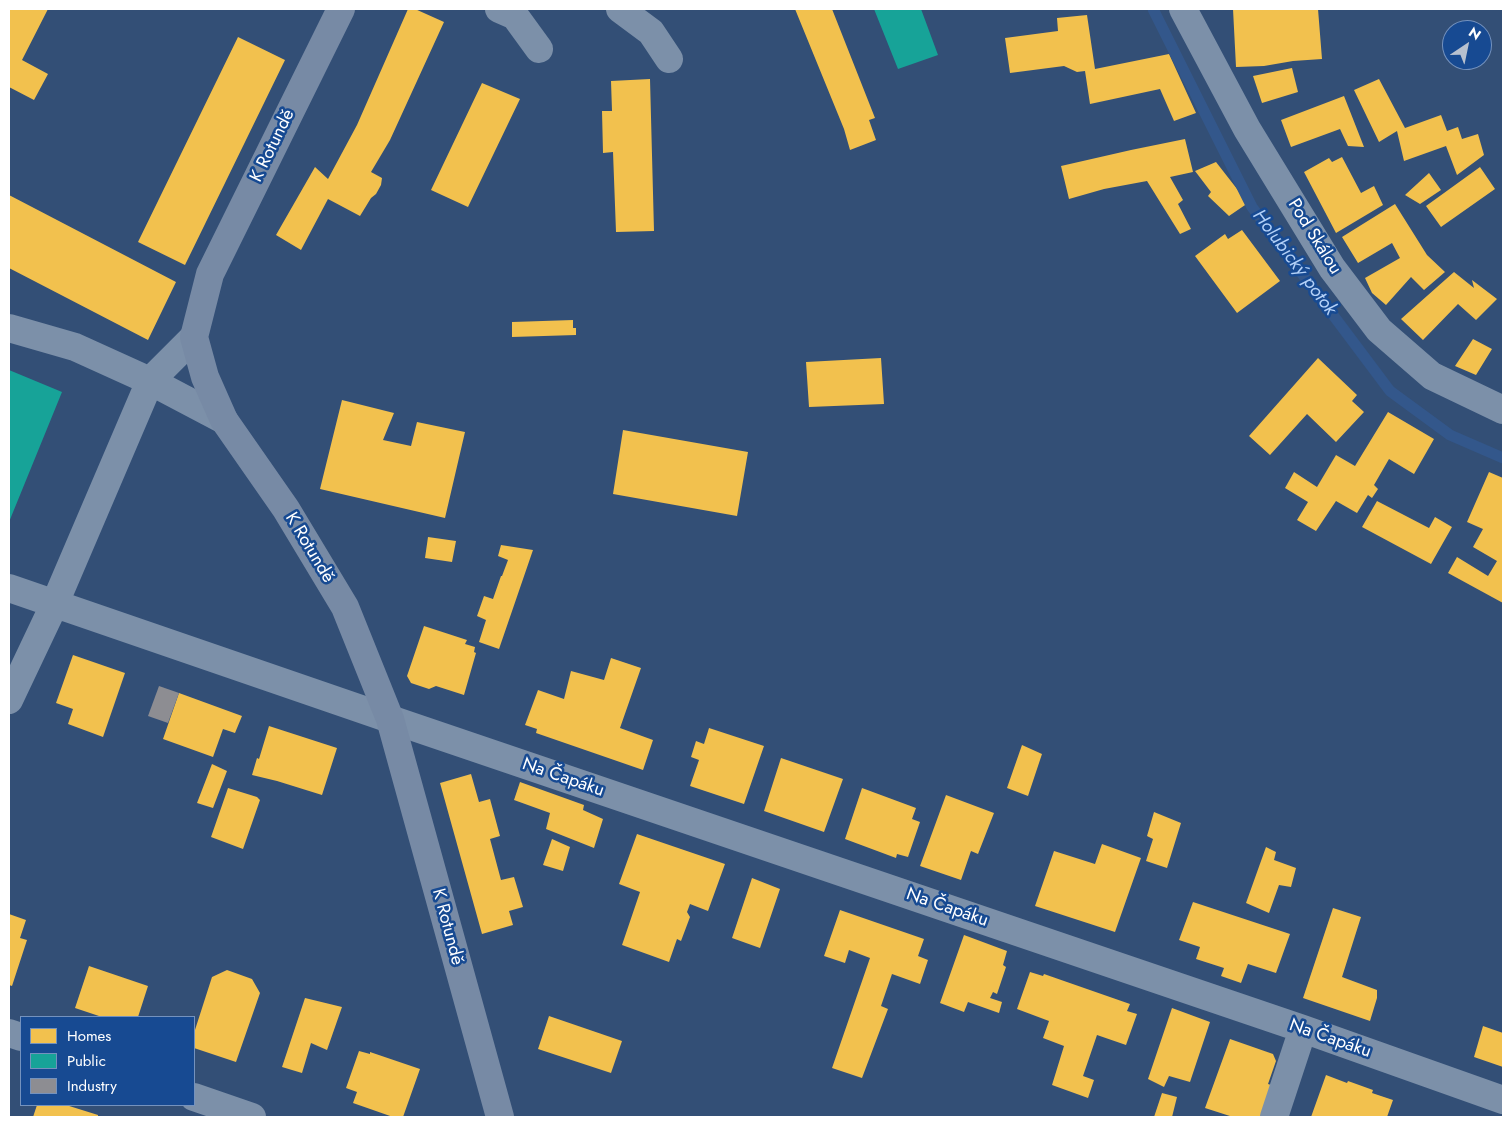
<!DOCTYPE html>
<html>
<head>
<meta charset="utf-8">
<style>
	body { margin:0 }
	#map { position:relative; width:1512px; height:1126px; overflow:hidden; background:#334f76; font-family:Jost,sans-serif }
	canvas { display:block }
	.frame { position:absolute; inset:0; border:10px solid #fff; pointer-events:none }
	.legend { position:absolute; left:20px; top:1016px; width:175px; height:90px; box-sizing:border-box; background:#174a92; border:1px solid #7492be; margin:0; padding:6px 9px; list-style:none; font-size:15px; color:#fff }
	.legend li { display:flex; align-items:center; gap:10px; height:25px }
	.legend b { width:25px; border:1px solid #7492be }
	.north { position:absolute; left:1442px; top:20px; width:50px; height:50px; box-sizing:border-box; background:#174a92; border:1px solid #7492be; border-radius:50%; rotate:34deg; font-size:14px; font-weight:700; line-height:20px; text-align:center; color:#fff }
	.north::after { content:''; display:block; margin:auto; width:18px; height:22px; background:#b8c1cf; clip-path:polygon(50% 0,100% 100%,50% 72%,0 100%) }
</style>
</head>
<body>
<div id="map">
<canvas width="1512" height="1126"></canvas>
<div class="frame"></div>
<ul class="legend">
<li><b style="height:14px;background:#f2c14e"></b>Homes</li>
<li><b style="height:14px;background:#17a398"></b>Public</li>
<li><b style="height:14px;background:#8d8d92"></b>Industry</li>
</ul>
<div class="north">N</div>
</div>
<script>
const g = document.querySelector('canvas').getContext('2d');
g.lineJoin = 'round';
function fillPath(path, color) { g.fillStyle = color; g.fill(path, 'evenodd'); }
const poly = rows => new Path2D(rows.map(r => 'M' + r).join(''));
function stroke(path, color, width, dash) { g.strokeStyle = color; g.lineWidth = width; g.lineCap = dash ? 'butt' : 'round'; g.setLineDash(dash || []); g.stroke(path); }
function label(font, color, halo, rows, align = 'center') {
  g.font = font + ' Jost,sans-serif'; g.lineWidth = 5; g.setLineDash([]); g.textBaseline = 'middle'; g.strokeStyle = halo; g.fillStyle = color; for (const [text, x, y, turn = 0] of rows) {
    g.save(); g.translate(x, y); g.rotate((+turn || 0) * Math.PI / 180); g.textAlign = isNaN(turn) ? turn : align; if (halo) g.strokeText(text, 0, 0); g.fillText(text, 0, 0); g.restore();
  }
}
fillPath(poly([
	[9,9,48,9,22,60,48,74,34,100,9,87],
	[408,9,415,9,444,22,390,140,371,172,382,178,381,185,376,194,371,198,360,216,328,199,301,250,276,235,315,167,328,179,357,125],
	[795,9,832,9,875,118,869,120,876,140,850,150,844,129],
	[1233,9,1318,9,1322,59,1293,61,1264,66,1236,67],
	[1087,15,1095,69,1169,54,1196,113,1174,121,1160,89,1090,104,1085,71,1077,72,1064,66,1010,73,1005,38,1058,31,1057,18],
	[238,37,285,60,185,265,138,242],
	[1292,68,1298,92,1262,103,1253,76],
	[650,79,654,231,616,232,613,152,603,153,602,111,612,111,611,81],
	[1379,79,1405,128,1441,115,1447,131,1458,127,1462,139,1478,134,1484,155,1457,175,1446,146,1404,161,1397,131,1379,142,1354,90],
	[482,83,520,99,468,207,431,190],
	[1344,96,1364,147,1348,146,1340,129,1291,147,1281,120],
	[1185,139,1193,172,1170,177,1183,200,1178,204,1191,229,1180,234,1147,181,1104,189,1069,199,1061,166,1131,150],
	[1342,157,1361,193,1374,186,1383,205,1336,233,1304,172,1329,158,1332,162],
	[1216,162,1248,203,1229,216,1208,196,1211,192,1195,171],
	[1480,167,1495,189,1441,227,1426,206],
	[1429,173,1441,190,1420,204,1405,195],
	[9,195,176,282,148,340,9,268],
	[1395,204,1427,255,1445,272,1424,290,1411,277,1386,305,1372,293,1365,278,1400,258,1392,243,1358,263,1342,237],
	[1242,230,1280,281,1237,313,1195,256,1225,234,1228,239],
	[1454,272,1474,288,1472,280,1497,299,1476,320,1458,304,1423,340,1401,319],
	[573,320,573,328,576,328,576,335,512,337,512,322],
	[1473,339,1492,349,1476,375,1455,366],
	[881,358,884,404,809,407,806,362],
	[1318,358,1357,395,1352,401,1364,412,1336,442,1307,414,1270,455,1249,436],
	[342,400,394,413,383,440,411,446,417,422,465,432,445,518,320,489],
	[1388,412,1434,439,1414,474,1389,459,1374,485,1378,489,1372,498,1368,495,1357,513,1336,501,1316,531,1297,520,1308,502,1285,488,1294,472,1317,487,1336,455,1355,466],
	[623,430,748,452,737,516,613,494],
	[1489,472,1503,478,1503,603,1448,573,1457,557,1488,576,1497,561,1473,547,1483,529,1467,522],
	[1377,501,1429,528,1435,517,1452,527,1431,564,1362,527],
	[428,537,456,541,452,562,425,558],
	[501,545,533,550,499,649,479,642,486,620,477,616,484,596,493,599,501,576,502,576,508,560,498,556],
	[424,626,467,640,465,644,475,647,474,652,476,653,464,695,436,686,429,689,411,683,407,676],
	[73,655,125,673,103,737,68,724,73,709,56,703],
	[611,658,641,668,620,728,653,740,643,770,536,733,537,729,525,725,538,690,564,699,571,671,604,680],
	[179,693,242,716,235,733,223,729,213,757,163,739],
	[269,726,337,748,322,795,277,781,252,775,257,758,259,759],
	[709,728,764,746,744,804,690,786,699,760,691,757,696,741,704,744],
	[1022,745,1042,754,1028,796,1007,788],
	[781,758,843,779,824,832,764,811],
	[212,764,227,771,213,808,197,803],
	[471,774,479,802,490,799,500,836,490,839,501,880,514,877,523,907,509,911,513,925,482,934,440,783],
	[520,782,584,805,583,810,603,819,594,848,546,829,550,813,514,800],
	[228,788,257,797,260,800,243,849,211,837],
	[862,788,916,808,912,819,920,822,908,857,897,854,896,858,845,839],
	[946,795,994,813,978,854,971,851,961,880,920,866],
	[1154,812,1181,823,1167,868,1146,861,1153,839,1147,836],
	[637,834,725,864,708,911,690,904,687,912,690,917,681,941,677,939,669,962,622,945,640,892,619,884],
	[552,839,570,847,563,871,543,865],
	[1102,844,1141,858,1115,932,1035,906,1054,851,1095,864],
	[1266,847,1276,852,1274,860,1296,868,1291,887,1279,885,1269,913,1246,903],
	[752,878,780,889,760,948,732,938],
	[1193,902,1290,934,1276,973,1248,964,1241,983,1221,976,1224,968,1196,959,1200,947,1179,940],
	[1333,908,1361,917,1342,977,1377,990,1377,998,1370,1021,1303,998],
	[840,910,924,939,918,956,928,960,920,984,892,974,881,1006,888,1009,862,1078,832,1068,870,958,849,950,845,963,824,956],
	[9,914,26,920,20,938,27,940,12,986,9,985],
	[964,935,1007,951,1003,965,1006,967,997,994,993,992,990,998,1002,1002,999,1013,968,1002,964,1012,940,1003],
	[89,966,148,986,138,1017,102,1017,75,1008],
	[227,970,252,979,260,993,236,1062,194,1048,194,1033,212,977],
	[1030,972,1043,976,1044,974,1130,1004,1127,1011,1137,1014,1126,1045,1097,1035,1083,1076,1094,1080,1088,1098,1052,1085,1064,1046,1043,1038,1049,1021,1017,1009],
	[305,998,342,1007,327,1050,311,1043,302,1073,282,1067],
	[1172,1008,1210,1022,1190,1082,1169,1076,1164,1087,1148,1079],
	[549,1016,622,1041,611,1073,538,1049],
	[1483,1026,1503,1033,1503,1067,1474,1057],
	[1230,1039,1273,1054,1276,1061,1268,1084,1277,1087,1267,1117,1233,1117,1205,1108],
	[359,1051,370,1054,370,1052,420,1069,403,1117,393,1117,353,1103,357,1092,346,1088],
	[1326,1075,1347,1083,1348,1081,1373,1090,1372,1093,1393,1100,1387,1117,1311,1117],
	[1162,1093,1177,1097,1172,1117,1154,1117],
	[37,1105,66,1105,98,1115,98,1117,33,1117]
]), '#f2c14e');
fillPath(poly([
	[874,9,921,9,938,55,898,69],
	[9,370,62,392,9,522]
]), '#17a398');
fillPath(poly([
	[159,686,179,693,168,723,148,716]
]), '#8d8d92');
stroke(poly([
	[1153,9,1252,207,1390,391,1450,435,1503,458]
]), '#33578b', 11);
stroke(poly([
	[499,9,515,16,539,49],
	[620,9,651,32,669,59],
	[1183,9,1247,129,1332,268,1379,330,1432,376,1503,410],
	[9,328,75,347,150,381,224,420],
	[9,588,390,719,1303,1029,1503,1100],
	[9,700,55,603,150,381,194,337],
	[9,1033,21,1037],
	[194,1097,252,1117],
	[1274,1117,1303,1029]
]), '#7c90a9', 28);
stroke(poly([
	[341,9,210,274,194,337,205,377,224,420,286,509,345,607,390,719,500,1117]
]), '#778aa5', 28);
label('18px', '#fff', '#174a92', [
	["K Rotundě",273,146,-64],
	["Pod Skálou",1314,237,58],
	["K Rotundě",309,548,59],
	["Na Čapáku",563,778,19],
	["Na Čapáku",947,908,19],
	["K Rotundě",447,927,75],
	["Na Čapáku",1330,1039,19]
]);
label('italic 19px', '#b3d0f7', '#174a92', [
	["Holubický potok",1294,263,53]
]);
</script>
</body>
</html>
